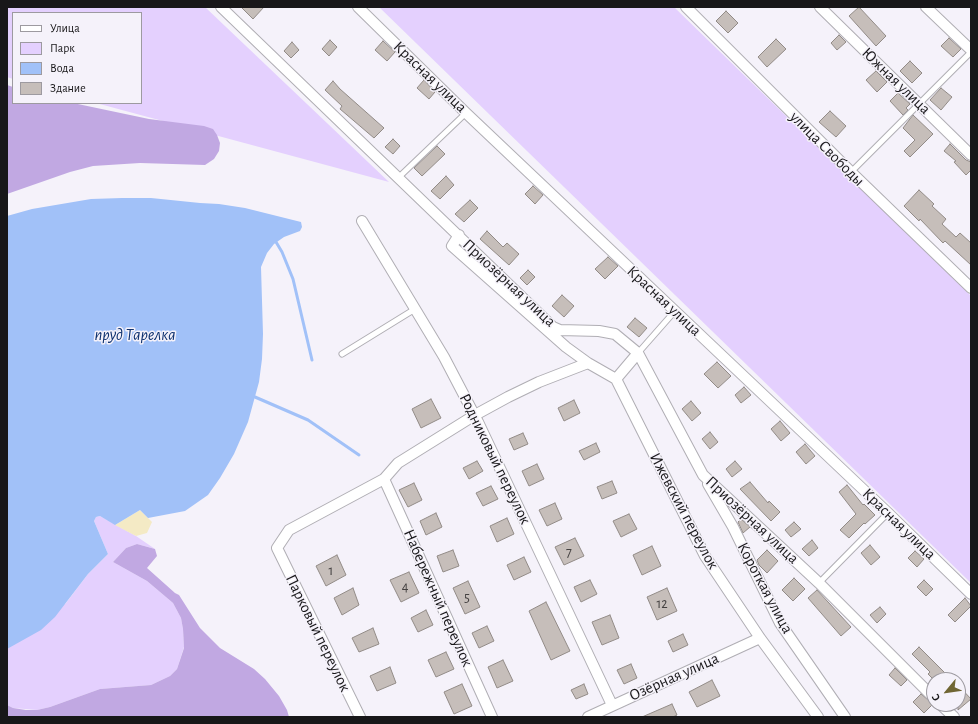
<!DOCTYPE html>
<html>
<head>
<meta charset="utf-8">
<style>
	body { margin:0 }
	#map { position:relative; width:978px; height:724px; overflow:hidden; background:#f5f2fa; font-family:"Alegreya Sans",sans-serif }
	canvas { display:block }
	.frame { position:absolute; inset:0; border:8px solid #181719; pointer-events:none }
	.legend { position:absolute; left:12px; top:12px; width:130px; height:92px; box-sizing:border-box; background:#f5f2fa; border:1px solid #9d9aa0; margin:0; padding:5px 7px; list-style:none; font-size:12px; color:#181719 }
	.legend li { display:flex; align-items:center; gap:8px; height:20px }
	.legend b { width:20px; border:1px solid #9d9aa0 }
	.north { position:absolute; left:926px; top:672px; width:40px; height:40px; box-sizing:border-box; background:#f5f2fa; border:1px solid #9d9aa0; border-radius:50%; rotate:241deg; font-size:11px; font-weight:700; line-height:16px; text-align:center; color:#181719 }
	.north::after { content:''; display:block; margin:auto; width:14px; height:18px; background:#706633; clip-path:polygon(50% 0,100% 100%,50% 72%,0 100%) }
</style>
</head>
<body>
<div id="map">
<canvas width="978" height="724"></canvas>
<div class="frame"></div>
<ul class="legend">
<li><b style="height:5px;background:#fff"></b>Улица</li>
<li><b style="height:11px;background:#e4d0fe"></b>Парк</li>
<li><b style="height:11px;background:#a1c1f8"></b>Вода</li>
<li><b style="height:11px;background:#c6beba"></b>Здание</li>
</ul>
<div class="north">С</div>
</div>
<script>
const g = document.querySelector('canvas').getContext('2d');
g.lineJoin = 'round';
function fillPath(path, color) { g.fillStyle = color; g.fill(path, 'evenodd'); }
const poly = rows => new Path2D(rows.map(r => 'M' + r).join(''));
function stroke(path, color, width, dash) { g.strokeStyle = color; g.lineWidth = width; g.lineCap = dash ? 'butt' : 'round'; g.setLineDash(dash || []); g.stroke(path); }
function label(font, color, halo, rows, align = 'center') {
  g.font = font + ' "Alegreya Sans",sans-serif'; g.lineWidth = 3; g.setLineDash([]); g.textBaseline = 'middle'; g.strokeStyle = halo; g.fillStyle = color; for (const [text, x, y, turn = 0] of rows) {
    g.save(); g.translate(x, y); g.rotate((+turn || 0) * Math.PI / 180); g.textAlign = isNaN(turn) ? turn : align; if (halo) g.strokeText(text, 0, 0); g.fillText(text, 0, 0); g.restore();
  }
}
fillPath(poly([
	[7,7,205,7,389,182,96,103,141,103,141,13,13,13,13,79,7,77],
	[379,7,674,7,971,296,971,583],
	[100,516,136,536,155,549,137,544,126,548,113,562,147,581,173,603,181,618,183,629,184,647,177,669,170,676,151,685,100,689,50,707,37,710,13,708,7,705,7,649,66,603,88,574,108,554,94,521,96,517]
]), '#e4d0fe');
fillPath(poly([
	[7,85,13,87,13,103,73,103,149,119,204,126,213,129,217,135,220,143,219,151,214,159,205,165,140,163,93,166,70,172,7,194],
	[137,544,155,549,157,556,147,568,175,593,179,595,200,628,220,648,254,669,265,679,279,696,287,710,289,717,7,717,7,705,13,708,26,710,37,710,50,707,100,689,151,685,170,676,177,669,184,648,183,629,181,618,173,603,147,581,113,562,126,548]
]), '#c1a8e2');
fillPath(poly([
	[140,510,152,522,147,533,136,536,115,525]
]), '#f4eac5');
fillPath(poly([
	[122,198,151,198,200,203,219,204,245,208,301,222,302,227,300,231,284,237,274,244,267,253,261,267,263,334,262,359,259,382,248,422,234,454,220,478,208,495,185,511,148,518,140,510,115,525,100,516,96,517,94,521,108,554,88,574,55,617,41,630,7,649,7,216,32,209,91,199]
]), '#a1c1f8');
stroke(poly([
	[276,242,282,252,293,279,312,360],
	[255,397,308,420,359,455]
]), '#a1c1f8', 3);
const building = poly([
	[241,7,264,7,253,19,241,7],
	[859,7,886,36,876,46,849,16,859,7],
	[726,11,738,23,728,33,716,21,726,11],
	[839,35,846,42,837,50,831,43,839,35],
	[949,38,961,49,953,57,941,46,949,38],
	[776,39,786,49,767,67,758,57,776,39],
	[330,40,337,47,329,56,322,49,330,40],
	[383,41,395,52,387,61,375,50,383,41],
	[292,42,299,50,291,58,284,51,292,42],
	[910,61,922,73,912,83,900,71,910,61],
	[876,71,887,82,877,92,866,80,876,71],
	[424,80,435,92,429,99,417,88,424,80],
	[333,81,340,89,384,128,374,138,340,109,342,106,325,90,333,81],
	[941,88,952,97,941,110,930,100,941,88],
	[898,93,910,104,906,108,908,110,903,115,890,101,898,93],
	[830,111,846,126,836,137,819,122,830,111],
	[913,115,933,134,910,157,904,151,915,140,903,128,913,115],
	[393,139,400,146,393,154,385,147,393,139],
	[950,144,966,160,971,162,971,170,966,175,954,162,956,161,944,151,950,144],
	[437,146,445,154,422,176,414,168,437,146],
	[446,176,454,185,440,199,431,191,446,176],
	[533,186,543,195,535,204,525,194,533,186],
	[919,190,934,204,932,206,946,219,942,224,956,237,960,233,971,243,971,265,945,241,943,243,920,219,919,221,904,206,919,190],
	[470,200,478,208,464,222,455,214,470,200],
	[487,231,503,247,507,243,519,254,509,265,480,239,487,231],
	[608,257,618,266,605,279,595,269,608,257],
	[528,270,535,277,527,285,520,278,528,270],
	[562,295,574,306,564,317,552,306,562,295],
	[635,318,647,328,639,337,627,327,635,318],
	[717,362,731,376,718,388,704,374,717,362],
	[744,387,751,395,741,403,735,395,744,387],
	[431,399,441,418,421,428,412,409,431,399],
	[574,400,580,413,564,421,558,408,574,400],
	[691,401,701,413,692,421,682,409,691,401],
	[780,421,790,433,781,441,771,429,780,421],
	[710,432,718,442,710,449,702,439,710,432],
	[523,433,528,444,514,450,509,439,523,433],
	[596,443,600,452,584,460,579,451,596,443],
	[805,444,815,456,806,464,796,452,805,444],
	[477,461,483,471,469,479,463,468,477,461],
	[735,461,742,469,732,477,726,469,735,461],
	[537,464,544,479,529,486,522,471,537,464],
	[612,481,617,493,602,499,597,487,612,481],
	[750,482,768,503,769,501,780,512,771,521,740,489,750,482],
	[414,483,422,500,408,507,399,490,414,483],
	[847,485,863,505,864,504,875,515,865,524,864,523,849,538,840,530,856,514,839,492,847,485],
	[491,486,498,499,483,506,476,493,491,486],
	[555,503,562,519,547,526,539,510,555,503],
	[436,513,442,527,426,535,420,521,436,513],
	[629,514,637,529,621,537,613,521,629,514],
	[507,518,514,534,497,542,490,526,507,518],
	[741,519,750,527,743,533,738,522,741,519],
	[794,522,801,529,791,537,785,530,794,522],
	[575,538,584,556,564,565,555,547,575,538],
	[812,540,818,548,809,556,802,549,812,540],
	[870,545,880,557,871,565,861,553,870,545],
	[652,546,661,566,642,575,633,555,652,546],
	[453,550,459,566,443,572,437,556,453,550],
	[767,550,778,561,767,573,759,565,757,560,767,550],
	[915,551,924,559,917,567,908,558,915,551],
	[337,555,346,575,326,586,316,566,337,555],
	[524,557,531,572,514,580,507,565,524,557],
	[409,572,419,593,401,602,390,580,409,572],
	[794,578,805,589,793,601,782,590,794,578],
	[590,580,597,594,581,602,574,587,590,580],
	[924,580,933,589,926,596,917,587,924,580],
	[468,581,480,607,465,614,453,588,468,581],
	[353,588,359,605,342,615,334,598,353,588],
	[667,588,677,611,657,620,647,597,667,588],
	[817,590,851,627,841,636,808,598,817,590],
	[965,598,971,606,955,622,948,615,965,598],
	[546,602,570,651,551,660,529,611,546,602],
	[880,607,886,614,877,623,870,615,880,607],
	[426,610,433,625,418,632,411,618,426,610],
	[610,615,619,638,602,645,592,622,610,615],
	[487,626,494,641,479,648,472,633,487,626],
	[373,628,379,644,359,652,352,638,373,628],
	[683,634,688,645,673,652,668,641,683,634],
	[919,647,948,676,944,680,934,680,928,674,930,672,912,654,919,647],
	[446,652,454,669,436,677,428,660,446,652],
	[503,660,513,681,497,688,488,667,503,660],
	[631,664,637,678,624,684,617,670,631,664],
	[390,667,396,683,377,691,370,676,390,667],
	[895,668,907,680,901,686,889,675,895,668],
	[712,680,720,696,697,707,689,692,712,680],
	[462,684,472,706,454,714,444,692,462,684],
	[584,684,588,694,576,699,571,690,584,684],
	[958,685,971,699,958,710,958,685],
	[921,694,933,704,924,713,913,702,921,694],
	[672,704,677,715,673,717,642,717,672,704]
]);
fillPath(building, '#c6beba');
stroke(building, '#928b87', 1);
const lane = poly([
	[851,172,971,52],
	[399,177,466,113],
	[638,353,675,311],
	[342,354,415,309],
	[819,583,888,513]
]);
const street = poly([
	[221,7,553,327,560,330,599,331,615,334,638,353,703,475,819,583,934,698],
	[358,7,466,113,888,513,971,594],
	[686,7,851,172,971,288],
	[820,7,971,155],
	[926,7,971,50],
	[362,221,444,357,478,422,612,705],
	[459,235,452,246,566,347,588,363],
	[616,379,705,556,760,638,818,717],
	[616,379,638,353],
	[384,479,492,717],
	[708,484,733,527,780,623,845,717],
	[940,704,954,717],
	[360,717,277,548,289,530,384,479,398,463,475,415,508,397,539,382,588,363,616,379],
	[588,717,760,638]
]);
stroke(lane, '#b0aeb4', 7);
stroke(street, '#b0aeb4', 12);
stroke(lane, '#fff', 5);
stroke(street, '#fff', 10);
label('14px', '#444141', null, [
	["7",569,552],
	["1",331,571],
	["4",405,587],
	["5",467,598],
	["12",662,604]
]);
label('16px', '#181719', '#f5f2fa', [
	["Красная улица",430,77,44],
	["Южная улица",896,81,44],
	["улица Свободы",827,149,45],
	["Приозёрная улица",509,283,43],
	["Красная улица",664,301,43],
	["Родниковый переулок",495,459,64],
	["Ижевский переулок",684,511,62],
	["Приозёрная улица",752,520,43],
	["Красная улица",899,524,44],
	["Короткая улица",765,588,62],
	["Набережный переулок",438,598,66],
	["Парковый переулок",318,633,64],
	["Озёрная улица",674,677,-24]
]);
label('italic 17px', '#0f3270', '#f5f2fa', [
	["пруд Тарелка",135,335]
]);
</script>
</body>
</html>
